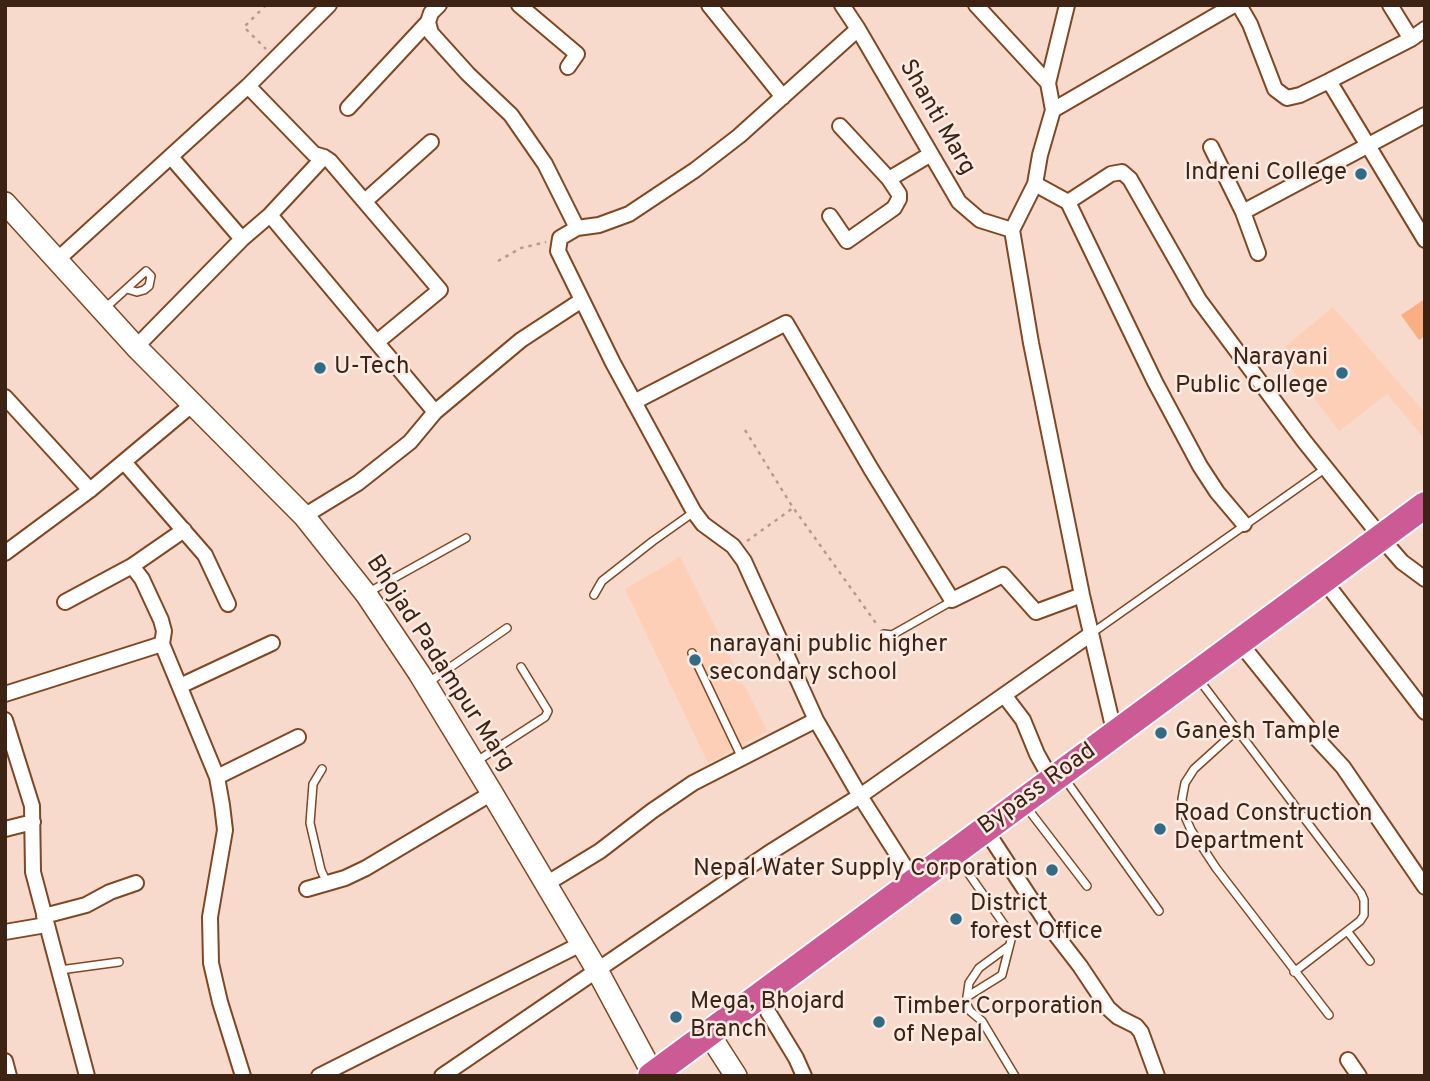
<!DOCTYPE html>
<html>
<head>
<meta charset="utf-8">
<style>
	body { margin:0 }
	#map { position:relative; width:1430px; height:1081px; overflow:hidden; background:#f7dacb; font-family:Overpass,sans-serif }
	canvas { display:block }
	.frame { position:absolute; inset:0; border:7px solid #3d2314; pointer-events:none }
</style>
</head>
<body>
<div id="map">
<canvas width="1430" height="1081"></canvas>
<div class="frame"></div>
</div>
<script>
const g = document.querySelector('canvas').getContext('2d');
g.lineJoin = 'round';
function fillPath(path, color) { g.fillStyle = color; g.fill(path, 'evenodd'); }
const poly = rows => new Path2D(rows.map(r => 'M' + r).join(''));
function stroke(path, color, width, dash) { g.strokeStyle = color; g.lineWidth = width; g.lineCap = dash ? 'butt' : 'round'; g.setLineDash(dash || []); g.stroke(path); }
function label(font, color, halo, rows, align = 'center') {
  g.font = font + ' Overpass,sans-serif'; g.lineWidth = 5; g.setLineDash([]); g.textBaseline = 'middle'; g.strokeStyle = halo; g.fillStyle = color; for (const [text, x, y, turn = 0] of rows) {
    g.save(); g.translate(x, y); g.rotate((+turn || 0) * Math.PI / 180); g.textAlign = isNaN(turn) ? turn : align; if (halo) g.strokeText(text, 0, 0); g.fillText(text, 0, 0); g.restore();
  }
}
fillPath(poly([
	[1333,307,1425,413,1425,439,1387,394,1339,431,1279,352],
	[680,557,767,731,708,763,625,589]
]), '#fdcfb6');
fillPath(poly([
	[1425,299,1425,336,1419,340,1401,315]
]), '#f9ae84');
const lane = poly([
	[103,310,146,271,151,276,149,286,144,290,137,292,127,289],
	[369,592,466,538],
	[594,595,602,581,653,541,694,512],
	[1092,633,1326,468],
	[884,634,892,635,952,601],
	[692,653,742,758],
	[429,682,507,628],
	[1203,685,1361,893,1364,900,1364,915,1360,921,1294,972],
	[1236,731,1194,769,1185,783,1182,799,1184,814,1191,830,1216,868,1329,1015],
	[477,761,545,717,548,711,521,667],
	[322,769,313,784,310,823,321,870,327,883],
	[1065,779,1159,911],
	[1031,813,1087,886],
	[962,864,1012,936,1002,975,973,993,967,997,966,1003,970,1011,982,1021,1015,1076],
	[1348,932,1370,961],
	[60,970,119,962],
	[967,997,969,983,979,968,1009,946]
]);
const street = poly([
	[439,5,431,13,428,22,431,33,468,74,511,115,545,164,577,228],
	[519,5,577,54,568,67],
	[709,5,783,97],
	[842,5,858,29,959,202,980,220,1012,230],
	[976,5,1048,83],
	[1239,5,1250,24,1275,89,1287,98,1300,95,1329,81,1411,39,1425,29],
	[1390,5,1411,39],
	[858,29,739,136,695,170,629,214,599,225,577,228,560,238,558,251,613,363,694,512,703,524,733,546,744,561,816,720,860,796,914,881],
	[1329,81,1425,240],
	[248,86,314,154,324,157,330,161,440,290,377,342],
	[348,108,428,22],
	[1053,110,1048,83,1067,5],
	[1211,147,1243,212,1258,253],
	[171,157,242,239],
	[889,179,931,154],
	[1035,184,1040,155,1053,110,1234,5],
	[365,201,431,142],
	[1068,202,1111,174,1122,172,1130,179,1199,300,1304,441,1389,547,1402,562,1425,579],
	[1243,212,1425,115],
	[270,215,435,412],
	[830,216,847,241,894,208,899,199,899,194,889,179,840,126],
	[57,260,248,86,329,5],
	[136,347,242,239,270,215,324,157],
	[5,397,90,490],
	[634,402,786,323,871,469,952,600,1003,575,1036,612,1082,595],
	[124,462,205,555,228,604],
	[304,516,358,483,410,442,435,412,521,340,582,300],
	[5,553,90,490,194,403],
	[132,566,142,579,161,620,164,631,162,644],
	[1332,591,1425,712],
	[65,602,132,566,184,530],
	[1248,653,1318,740,1343,767,1425,887],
	[180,686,272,643],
	[5,694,162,644,217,777,222,805,225,830,210,917,211,963,220,1002,243,1076],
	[1004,695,1023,720,1037,754,1051,779],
	[5,720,32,806,33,872,87,1076],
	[1115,735,1082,595,1031,343,1012,230,1035,184,1068,202,1155,382,1200,466,1217,492,1244,524],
	[217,777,298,737],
	[5,829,33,822],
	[993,841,1046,922,1080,966,1108,1008,1118,1017,1136,1026,1141,1032,1157,1076],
	[546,884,600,851,652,811,693,783,816,720],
	[307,889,345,878,366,868,492,793],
	[44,916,86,905,110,892,136,883],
	[5,932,46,925],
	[768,1012,796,1058,804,1076],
	[1348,1060,1359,1076],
	[5,1061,9,1076],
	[319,1076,581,944],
	[442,1076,769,853,860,796,1091,634]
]);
const secondary = poly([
	[5,203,136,347,304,516,366,594,419,673,492,793,597,970,654,1076],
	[709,1034,736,1076]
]);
const highway = poly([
	[651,1076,1425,505]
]);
stroke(lane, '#814723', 10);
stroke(street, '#814723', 18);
stroke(secondary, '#814723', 24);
stroke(highway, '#fff', 30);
stroke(poly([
	[266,5,244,27,266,49],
	[498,261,521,248,546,242],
	[745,430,792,506,878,626],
	[747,541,793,508]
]), '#b69a8b', 2.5, [3.5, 5]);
stroke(lane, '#fff', 7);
stroke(street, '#fff', 14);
stroke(secondary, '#fff', 21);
stroke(highway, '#cb5a95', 26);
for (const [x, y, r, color] of [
	[1361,174,7,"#326b85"],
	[320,368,7,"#326b85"],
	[1342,373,7,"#326b85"],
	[695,660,7,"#326b85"],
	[1161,733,7,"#326b85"],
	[1160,829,7,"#326b85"],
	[1052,870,7,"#326b85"],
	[956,919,7,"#326b85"],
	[676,1017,7,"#326b85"],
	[879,1022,7,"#326b85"]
]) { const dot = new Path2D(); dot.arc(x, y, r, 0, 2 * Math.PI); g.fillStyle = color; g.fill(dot); stroke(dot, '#f9ebe3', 2.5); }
label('24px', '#3d2314', '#f9ebe3', [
	["Shanti Marg",936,118,60],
	["Bhojad Padampur Marg",439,664,57],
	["Bypass Road",1038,790,-36]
]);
label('24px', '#3d2314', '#f9ebe3', [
	["Indreni College",1347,174,"right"],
	["Narayani",1328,359,"right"],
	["Public College",1328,387,"right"],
	["U-Tech",334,368],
	["narayani public higher",709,646],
	["secondary school",709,674],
	["Ganesh Tample",1175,733],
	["Road Construction",1174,815],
	["Department",1174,843],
	["Nepal Water Supply Corporation",1038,870,"right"],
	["District",970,905],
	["forest Office",970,933],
	["Mega, Bhojard",690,1003],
	["Branch",690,1031],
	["Timber Corporation",893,1008],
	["of Nepal",893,1036]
], 'left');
</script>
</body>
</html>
